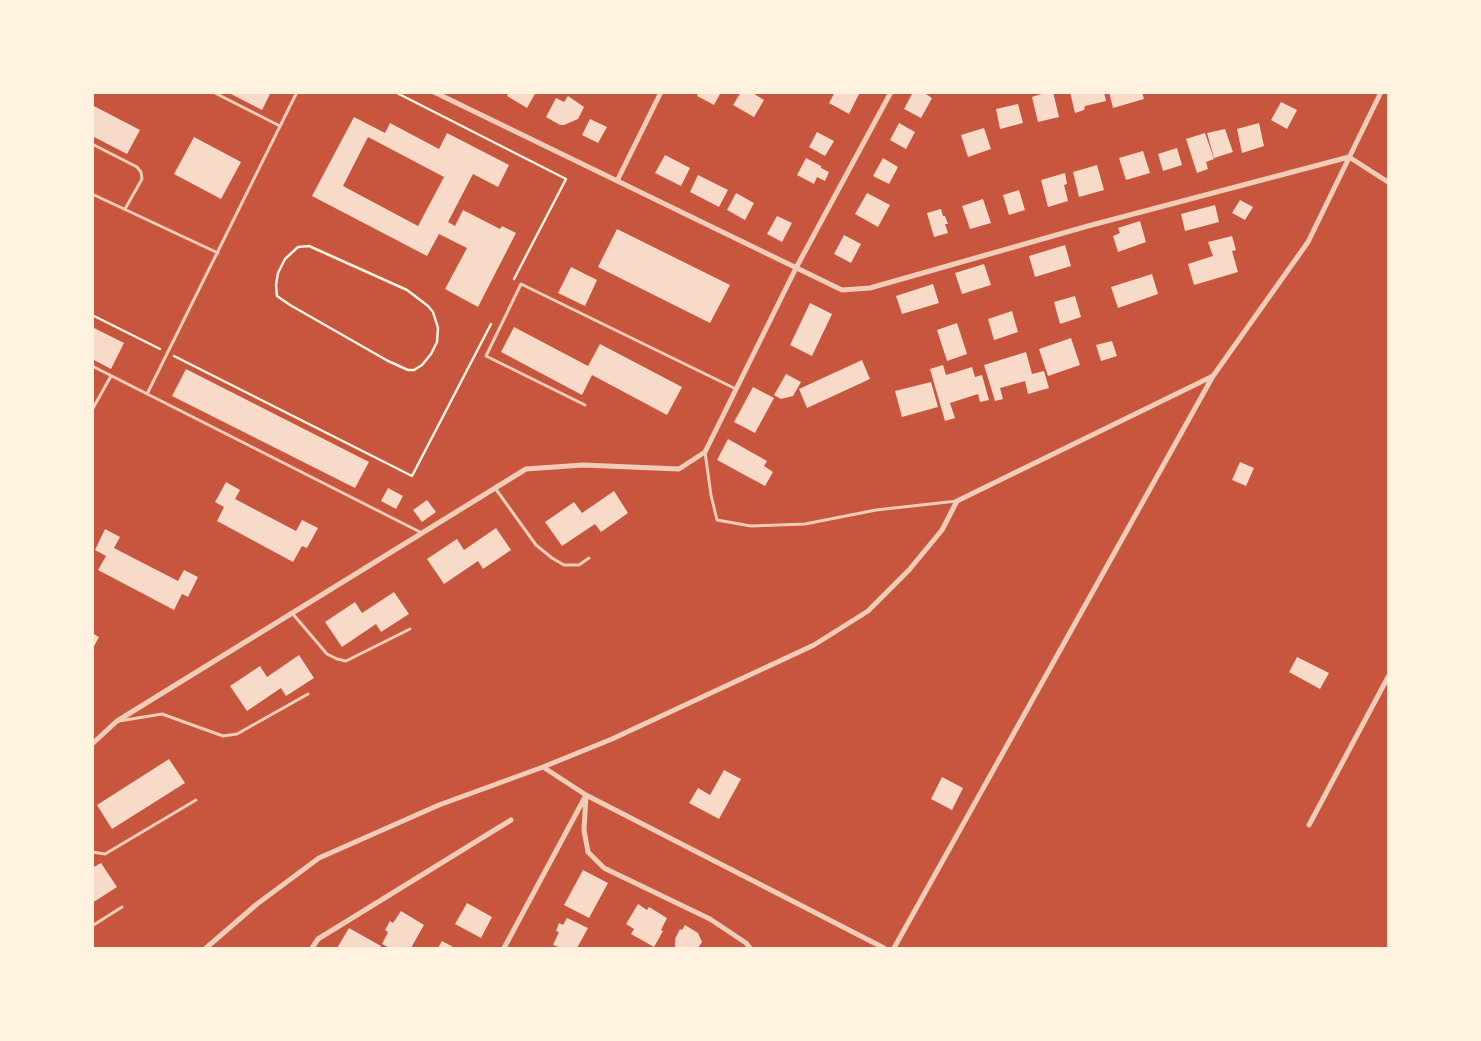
<!DOCTYPE html>
<html>
<head>
<meta charset="utf-8">
<style>
	body { margin:0 }
	#map { position:relative; width:1481px; height:1041px; overflow:hidden; background:#c8553d; font-family:Georgia,serif }
	canvas { display:block }
	.frame { position:absolute; inset:0; border:94px solid #fff3e0; pointer-events:none }
</style>
</head>
<body>
<div id="map">
<canvas width="1481" height="1041"></canvas>
<div class="frame"></div>
</div>
<script>
const g = document.querySelector('canvas').getContext('2d');
g.lineJoin = 'round';
function fillPath(path, color) { g.fillStyle = color; g.fill(path, 'evenodd'); }
const poly = rows => new Path2D(rows.map(r => 'M' + r).join(''));
function stroke(path, color, width, dash) { g.strokeStyle = color; g.lineWidth = width; g.lineCap = dash ? 'butt' : 'round'; g.setLineDash(dash || []); g.stroke(path); }
fillPath(poly([
	[227,92,271,92,262,110],
	[509,92,536,92,527,108,507,96],
	[699,92,721,92,714,105,697,96],
	[741,92,751,92,764,100,754,117,733,105],
	[835,92,860,92,849,114,829,103],
	[913,92,923,92,932,98,921,118,904,109],
	[1048,92,1053,92,1059,117,1038,122,1032,97],
	[1070,92,1104,92,1106,101,1085,106,1084,110,1075,113],
	[1109,92,1142,92,1144,99,1113,108],
	[568,96,584,107,578,119,564,125,560,125,546,117,556,98,564,102],
	[1281,102,1297,110,1287,129,1271,120],
	[1018,104,1023,123,1000,129,996,109],
	[92,105,140,130,127,154,92,136],
	[354,117,385,133,390,123,439,149,447,133,509,165,498,187,473,174,448,222,455,226,463,210,500,229,502,226,516,233,478,307,445,289,467,248,439,234,427,256,312,196],
	[368,137,444,177,418,226,343,186],
	[590,119,607,127,598,143,582,135],
	[899,123,915,132,906,149,890,140],
	[1259,123,1264,146,1242,153,1237,129],
	[984,128,991,149,968,157,961,135],
	[1225,129,1233,152,1214,158,1207,133],
	[817,132,834,141,825,156,809,147],
	[1205,133,1214,159,1206,162,1208,169,1197,173,1186,139],
	[194,137,241,162,221,199,174,174],
	[1177,148,1182,165,1163,171,1158,154],
	[1143,151,1150,173,1126,180,1119,158],
	[665,155,690,168,681,186,655,173],
	[806,158,821,166,821,168,829,172,825,181,817,177,814,184,797,175],
	[883,158,898,167,889,184,873,176],
	[1097,165,1104,190,1079,197,1073,172],
	[1065,173,1067,184,1064,185,1068,201,1048,207,1041,180],
	[698,175,728,190,719,207,690,192],
	[1019,190,1025,210,1009,215,1003,195],
	[736,193,754,203,745,220,727,210],
	[867,193,890,205,878,227,855,214],
	[983,199,991,223,970,229,962,206],
	[1240,200,1253,207,1245,220,1232,213],
	[1215,205,1219,222,1185,231,1181,214],
	[941,209,943,216,945,216,948,224,945,224,948,233,934,237,927,213],
	[777,216,792,223,782,242,767,234],
	[1140,221,1146,242,1118,252,1113,236,1120,233,1118,228],
	[617,229,730,285,710,323,598,267],
	[844,235,861,244,851,263,834,254],
	[1232,236,1236,250,1232,251,1238,272,1194,285,1188,264,1213,256,1208,242],
	[1065,245,1071,266,1035,277,1029,256],
	[984,264,991,285,962,294,955,273],
	[571,267,597,280,585,306,558,293],
	[1152,274,1158,294,1118,308,1111,287],
	[933,284,939,303,902,314,896,296],
	[1075,296,1081,317,1060,324,1054,302],
	[810,303,832,314,812,356,790,345],
	[1012,311,1018,332,994,340,988,319],
	[957,323,967,354,947,361,937,330],
	[92,327,124,343,111,369,92,359],
	[514,327,588,366,600,344,682,387,667,415,592,375,582,395,501,352],
	[1071,338,1080,365,1048,376,1039,349],
	[1112,341,1117,356,1101,361,1096,345],
	[1026,352,1032,374,1044,371,1049,388,1028,394,1025,381,1000,388,1003,399,995,401,984,365],
	[862,360,870,379,807,408,799,389],
	[943,365,946,375,972,367,975,377,982,375,989,400,980,402,978,394,950,403,955,418,945,421,930,369],
	[186,369,369,462,355,488,172,396],
	[786,374,801,382,793,396,781,399,774,395],
	[931,382,938,407,902,417,895,391],
	[753,387,774,398,755,433,734,422],
	[728,439,767,461,764,466,773,472,765,486,717,460],
	[1240,462,1254,468,1246,486,1232,480],
	[226,482,240,490,235,499,296,531,302,520,318,528,307,548,302,546,293,562,217,521,224,507,215,502],
	[388,488,403,496,396,509,381,501],
	[614,491,628,513,601,532,595,524,562,546,545,522,574,502,582,513],
	[427,500,436,512,422,522,413,510],
	[496,528,511,550,483,569,478,561,444,584,427,559,457,539,464,550],
	[105,529,120,537,114,548,178,581,184,570,198,577,188,597,182,594,174,610,98,570,106,556,95,550],
	[394,592,409,614,381,632,376,624,342,647,325,622,355,602,362,613],
	[92,633,99,637,92,650],
	[299,655,314,678,286,696,281,688,247,711,230,686,260,666,267,677],
	[1297,657,1329,673,1320,689,1289,672],
	[169,759,185,783,112,829,97,805],
	[724,770,741,779,719,819,689,803,698,788,710,795],
	[942,777,963,788,952,810,931,799],
	[101,863,117,887,92,903,92,868],
	[583,870,608,883,589,918,564,905],
	[467,903,492,917,481,938,455,924],
	[638,904,647,910,649,907,667,918,661,930,663,931,654,947,631,934,634,929,626,924],
	[401,911,424,925,411,948,390,948,382,944,388,932,385,930,390,921,393,923],
	[567,918,588,928,577,948,562,948,553,945,559,932,556,931,559,923,563,925],
	[685,925,698,933,702,942,698,948,675,948,675,939,680,929,682,930],
	[349,928,381,946,380,948,337,948],
	[442,941,455,948,438,948]
]), '#f7dbc8');
stroke(poly([
	[395,92,566,179,514,279],
	[309,246,407,290,428,306,433,312,438,328,437,342,431,354,422,365,414,370,408,370,388,361,290,305,277,296,276,285,278,273,285,259,298,247,309,246],
	[92,315,160,349],
	[174,356,412,476,491,324]
]), '#fff3e0', 2.5);
stroke(poly([
	[213,92,280,126],
	[92,144,137,167,141,172,142,179,125,209],
	[92,194,218,253],
	[92,366,422,533],
	[147,394,297,92],
	[585,405,486,356,521,284,736,389],
	[92,410,111,376],
	[705,452,711,495,717,520,751,526,805,524,876,510,957,501],
	[495,488,536,545,552,558,564,565,579,565,589,558],
	[292,613,327,654,337,659,346,661,410,629],
	[119,721,162,714,223,736,237,734,308,694],
	[92,852,105,854,196,800],
	[92,926,122,907]
]), '#f1ccb7', 3);
stroke(poly([
	[434,92,842,290,870,288,1088,226,1349,157,1388,182],
	[617,181,661,92],
	[92,744,117,721,526,469,583,465,679,469,705,452,796,268,891,92],
	[586,795,584,830,588,852,604,868,710,919,746,943,750,948],
	[1309,825,1388,677],
	[206,948,257,904,319,858,439,805,543,767],
	[312,948,318,939,511,820],
	[504,948,585,797],
	[884,948,586,795,543,767,612,739,814,645,868,611,909,570,942,530,957,501,1213,376],
	[894,948,1213,376,1308,242,1381,92]
]), '#f1ccb7', 5);
</script>
</body>
</html>
